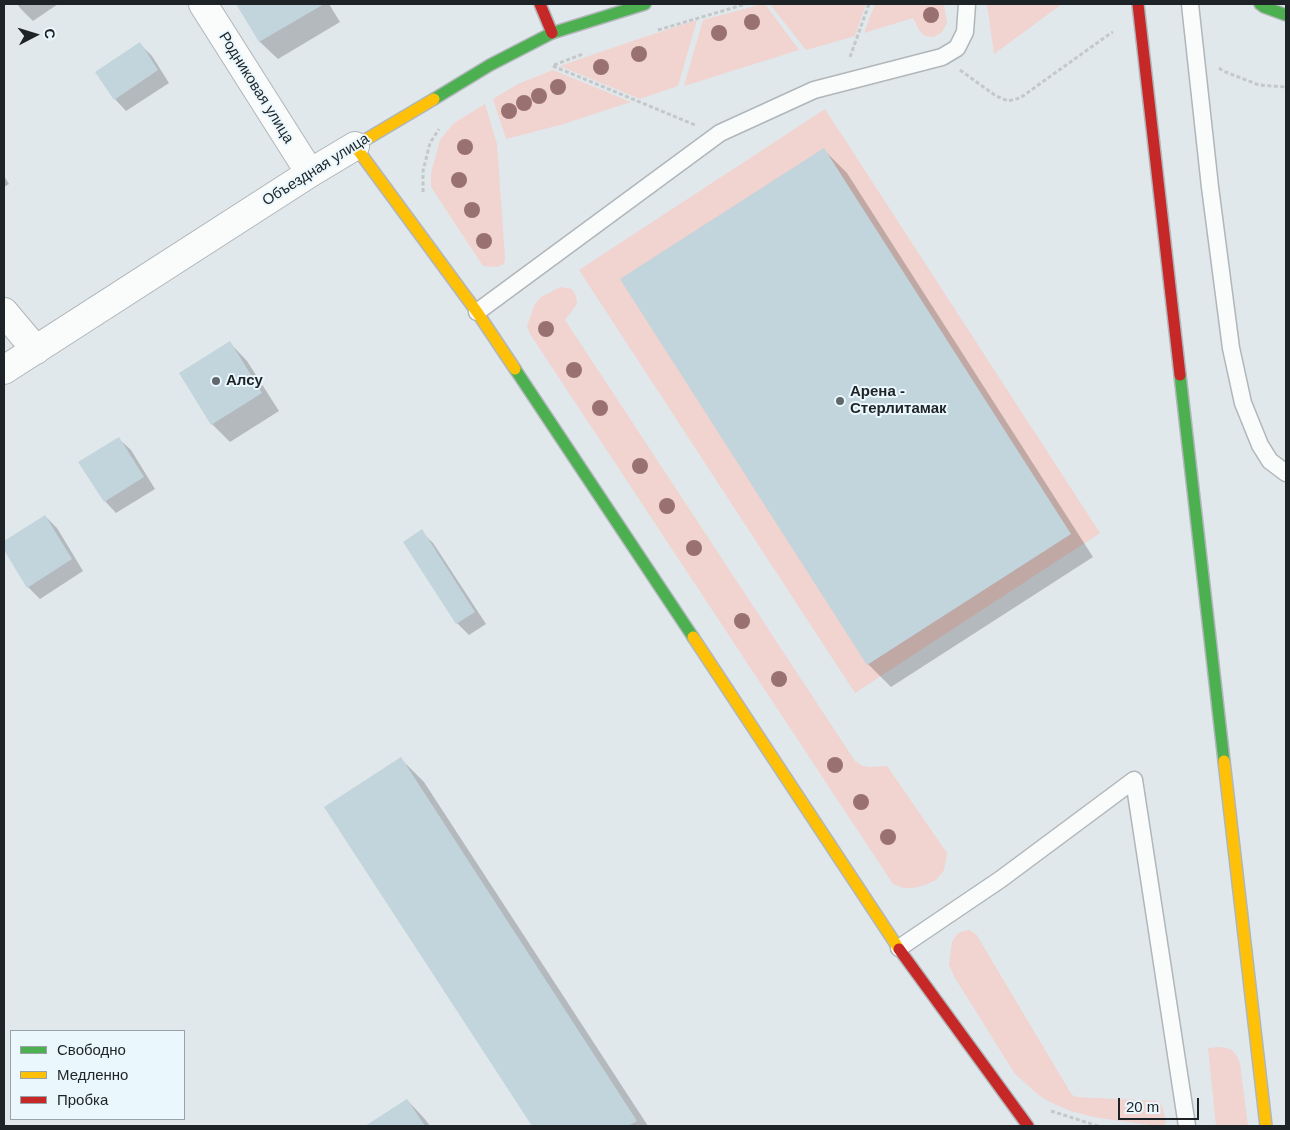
<!DOCTYPE html>
<html>
<head>
<meta charset="utf-8">
<style>
	body { margin:0 }
	#map { position:relative; width:1290px; height:1130px; overflow:hidden; background:#e0e8ec; font-family:Helvetica,sans-serif }
	canvas { display:block }
	.frame { position:absolute; inset:0; border:5px solid #1d2326; pointer-events:none }
	.legend { position:absolute; left:10px; top:1030px; width:175px; height:90px; box-sizing:border-box; background:#eaf7fd; border:1px solid #98a2a7; margin:0; padding:6px 9px; list-style:none; font-size:15px; color:#1d2326 }
	.legend li { display:flex; align-items:center; gap:10px; height:25px }
	.legend b { width:25px; border:1px solid #98a2a7 }
	.north { position:absolute; left:10px; top:10px; width:50px; height:50px; -webkit-text-stroke:4px #eaf7fd; paint-order:stroke; rotate:85deg; font-size:14px; font-weight:700; line-height:20px; text-align:center; color:#1d2326 }
	.north::after { content:''; display:block; margin:auto; width:18px; height:22px; background:#1d2326; clip-path:polygon(50% 0,100% 100%,50% 72%,0 100%) }
	.scale { position:absolute; left:1118px; top:1098px; width:81px; height:22px; box-sizing:border-box; border:2px solid #1d2326; border-top:0; padding-left:6px; font-size:15px; line-height:18px; white-space:nowrap; color:#1d2326; -webkit-text-stroke:4px #eaf7fd; paint-order:stroke }
</style>
</head>
<body>
<div id="map">
<canvas width="1290" height="1130"></canvas>
<div class="frame"></div>
<ul class="legend">
<li><b style="height:6px;background:#4caf50"></b>Свободно</li>
<li><b style="height:6px;background:#ffc107"></b>Медленно</li>
<li><b style="height:6px;background:#c62828"></b>Пробка</li>
</ul>
<div class="north">С</div>
<div class="scale">20 m</div>
</div>
<script>
const g = document.querySelector('canvas').getContext('2d');
g.lineJoin = 'round';
function fillPath(path, color) { g.fillStyle = color; g.fill(path, 'evenodd'); }
const poly = rows => new Path2D(rows.map(r => 'M' + r).join(''));
function stroke(path, color, width, dash) { g.strokeStyle = color; g.lineWidth = width; g.lineCap = dash ? 'butt' : 'round'; g.setLineDash(dash || []); g.stroke(path); }
function label(font, color, halo, rows, align = 'center') {
  g.font = font + ' Helvetica,sans-serif'; g.lineWidth = 4; g.setLineDash([]); g.textBaseline = 'middle'; g.strokeStyle = halo; g.fillStyle = color; for (const [text, x, y, turn = 0] of rows) {
    g.save(); g.translate(x, y); g.rotate((+turn || 0) * Math.PI / 180); g.textAlign = isNaN(turn) ? turn : align; if (halo) g.strokeText(text, 0, 0); g.fillText(text, 0, 0); g.restore();
  }
}
fillPath(poly([
	[762,4,765,4,799,50,684,86,703,20],
	[770,4,866,4,855,36,806,50],
	[875,4,944,4,947,23,942,32,934,37,925,36,919,30,913,18,864,33],
	[987,4,1062,4,994,54],
	[697,20,678,86,640,99,560,66,635,40],
	[553,70,631,102,560,125,506,139,493,99,518,84],
	[485,104,497,144,505,258,504,264,497,267,483,266,431,187,431,173,440,140,454,123],
	[825,109,1100,533,855,693,579,270],
	[560,287,572,289,576,296,577,304,565,320,855,761,862,766,870,767,887,766,947,853,944,870,936,880,925,885,913,888,903,888,893,884,530,334,527,326,535,304,541,297],
	[969,930,976,934,1072,1095,1076,1097,1157,1101,1161,1104,1163,1108,1166,1123,1162,1126,1157,1126,1121,1121,1093,1117,1071,1111,1054,1104,1041,1097,1015,1074,955,978,949,965,952,942,957,934,964,931],
	[1219,1047,1226,1048,1232,1050,1237,1056,1240,1064,1248,1126,1216,1126,1208,1048]
]), '#f1d3cf');
fillPath(poly([
	[17,4,58,4,33,21,21,9],
	[238,4,329,4,340,22,278,59,260,42],
	[140,44,152,56,169,83,126,111,115,99],
	[824,150,847,173,1093,557,891,687,868,664],
	[4,176,9,184,4,187],
	[230,343,247,361,279,411,230,442,212,424],
	[119,439,131,450,155,489,116,513,105,501],
	[45,516,57,528,83,571,40,599,28,587,4,547,4,542],
	[421,531,433,543,486,624,469,635,457,623],
	[401,759,424,782,648,1126,533,1126,326,808],
	[407,1100,424,1118,430,1126,367,1126]
]), '#0003');
fillPath(poly([
	[236,4,324,4,259,42],
	[140,42,158,70,114,100,95,72],
	[824,148,1071,534,867,665,620,279],
	[230,341,262,393,211,425,179,373],
	[119,437,144,477,104,502,78,462],
	[45,515,72,559,27,588,4,550,4,541],
	[422,529,475,612,456,624,403,542],
	[401,757,637,1121,628,1126,532,1126,324,807],
	[407,1099,425,1126,365,1126]
]), '#c2d4dc');
const lane = poly([
	[1190,4,1210,187,1231,348,1243,403,1260,445,1270,461,1286,473],
	[477,312,720,133,814,90,942,57,957,48,965,32,967,4],
	[899,948,1001,879,1134,780,1187,1126]
]);
const street = poly([
	[203,4,310,173],
	[4,312,36,350],
	[4,370,310,173,355,146]
]);
const fast = poly([
	[1260,4,1264,7,1286,15],
	[434,99,490,65,552,33,645,4],
	[515,369,693,637],
	[1180,375,1224,761]
]);
const slow = poly([
	[434,99,355,146,477,312,515,369],
	[693,637,899,949],
	[1224,761,1266,1126]
]);
const jam = poly([
	[540,4,552,33],
	[1138,4,1180,375],
	[899,949,1028,1126]
]);
stroke(lane, '#b0b6b9', 19);
stroke(street, '#b0b6b9', 30);
stroke(fast, '#b0b6b9', 14);
stroke(slow, '#b0b6b9', 14);
stroke(jam, '#b0b6b9', 14);
stroke(poly([
	[658,30,746,4],
	[850,57,869,4],
	[554,65,583,54],
	[553,66,695,125],
	[1219,68,1223,71,1259,85,1286,87],
	[960,70,996,96,1008,101,1020,98,1111,33,1113,32],
	[423,192,423,171,430,143,439,129],
	[1051,1111,1098,1126]
]), '#c5c8c9', 3, [4, 2.5]);
stroke(lane, '#fafcfc', 16);
stroke(street, '#fafcfc', 28);
stroke(fast, '#4caf50', 11);
stroke(slow, '#ffc107', 11);
stroke(jam, '#c62828', 11);
g.fillStyle = '#997171';
for (const [x, y] of [
	[931,15],
	[752,22],
	[719,33],
	[639,54],
	[601,67],
	[558,87],
	[539,96],
	[524,103],
	[509,111],
	[465,147],
	[459,180],
	[472,210],
	[484,241],
	[546,329],
	[574,370],
	[600,408],
	[640,466],
	[667,506],
	[694,548],
	[742,621],
	[779,679],
	[835,765],
	[861,802],
	[888,837]
]) { g.beginPath(); g.arc(x, y, 8, 0, 2 * Math.PI); g.fill(); }
for (const [x, y, r, color] of [
	[216,381,5,"#61686b"],
	[840,401,5,"#61686b"]
]) { const dot = new Path2D(); dot.arc(x, y, r, 0, 2 * Math.PI); g.fillStyle = color; g.fill(dot); stroke(dot, '#eaf7fd', 2); }
label('15px', '#1d2326', '#eaf7fd', [
	["Родниковая улица",256,88,58],
	["Объездная улица",316,170,-32]
]);
label('bold 15px', '#1d2326', '#eaf7fd', [
	["Алсу",226,381],
	["Арена -",850,392],
	["Стерлитамак",850,409]
], 'left');
</script>
</body>
</html>
